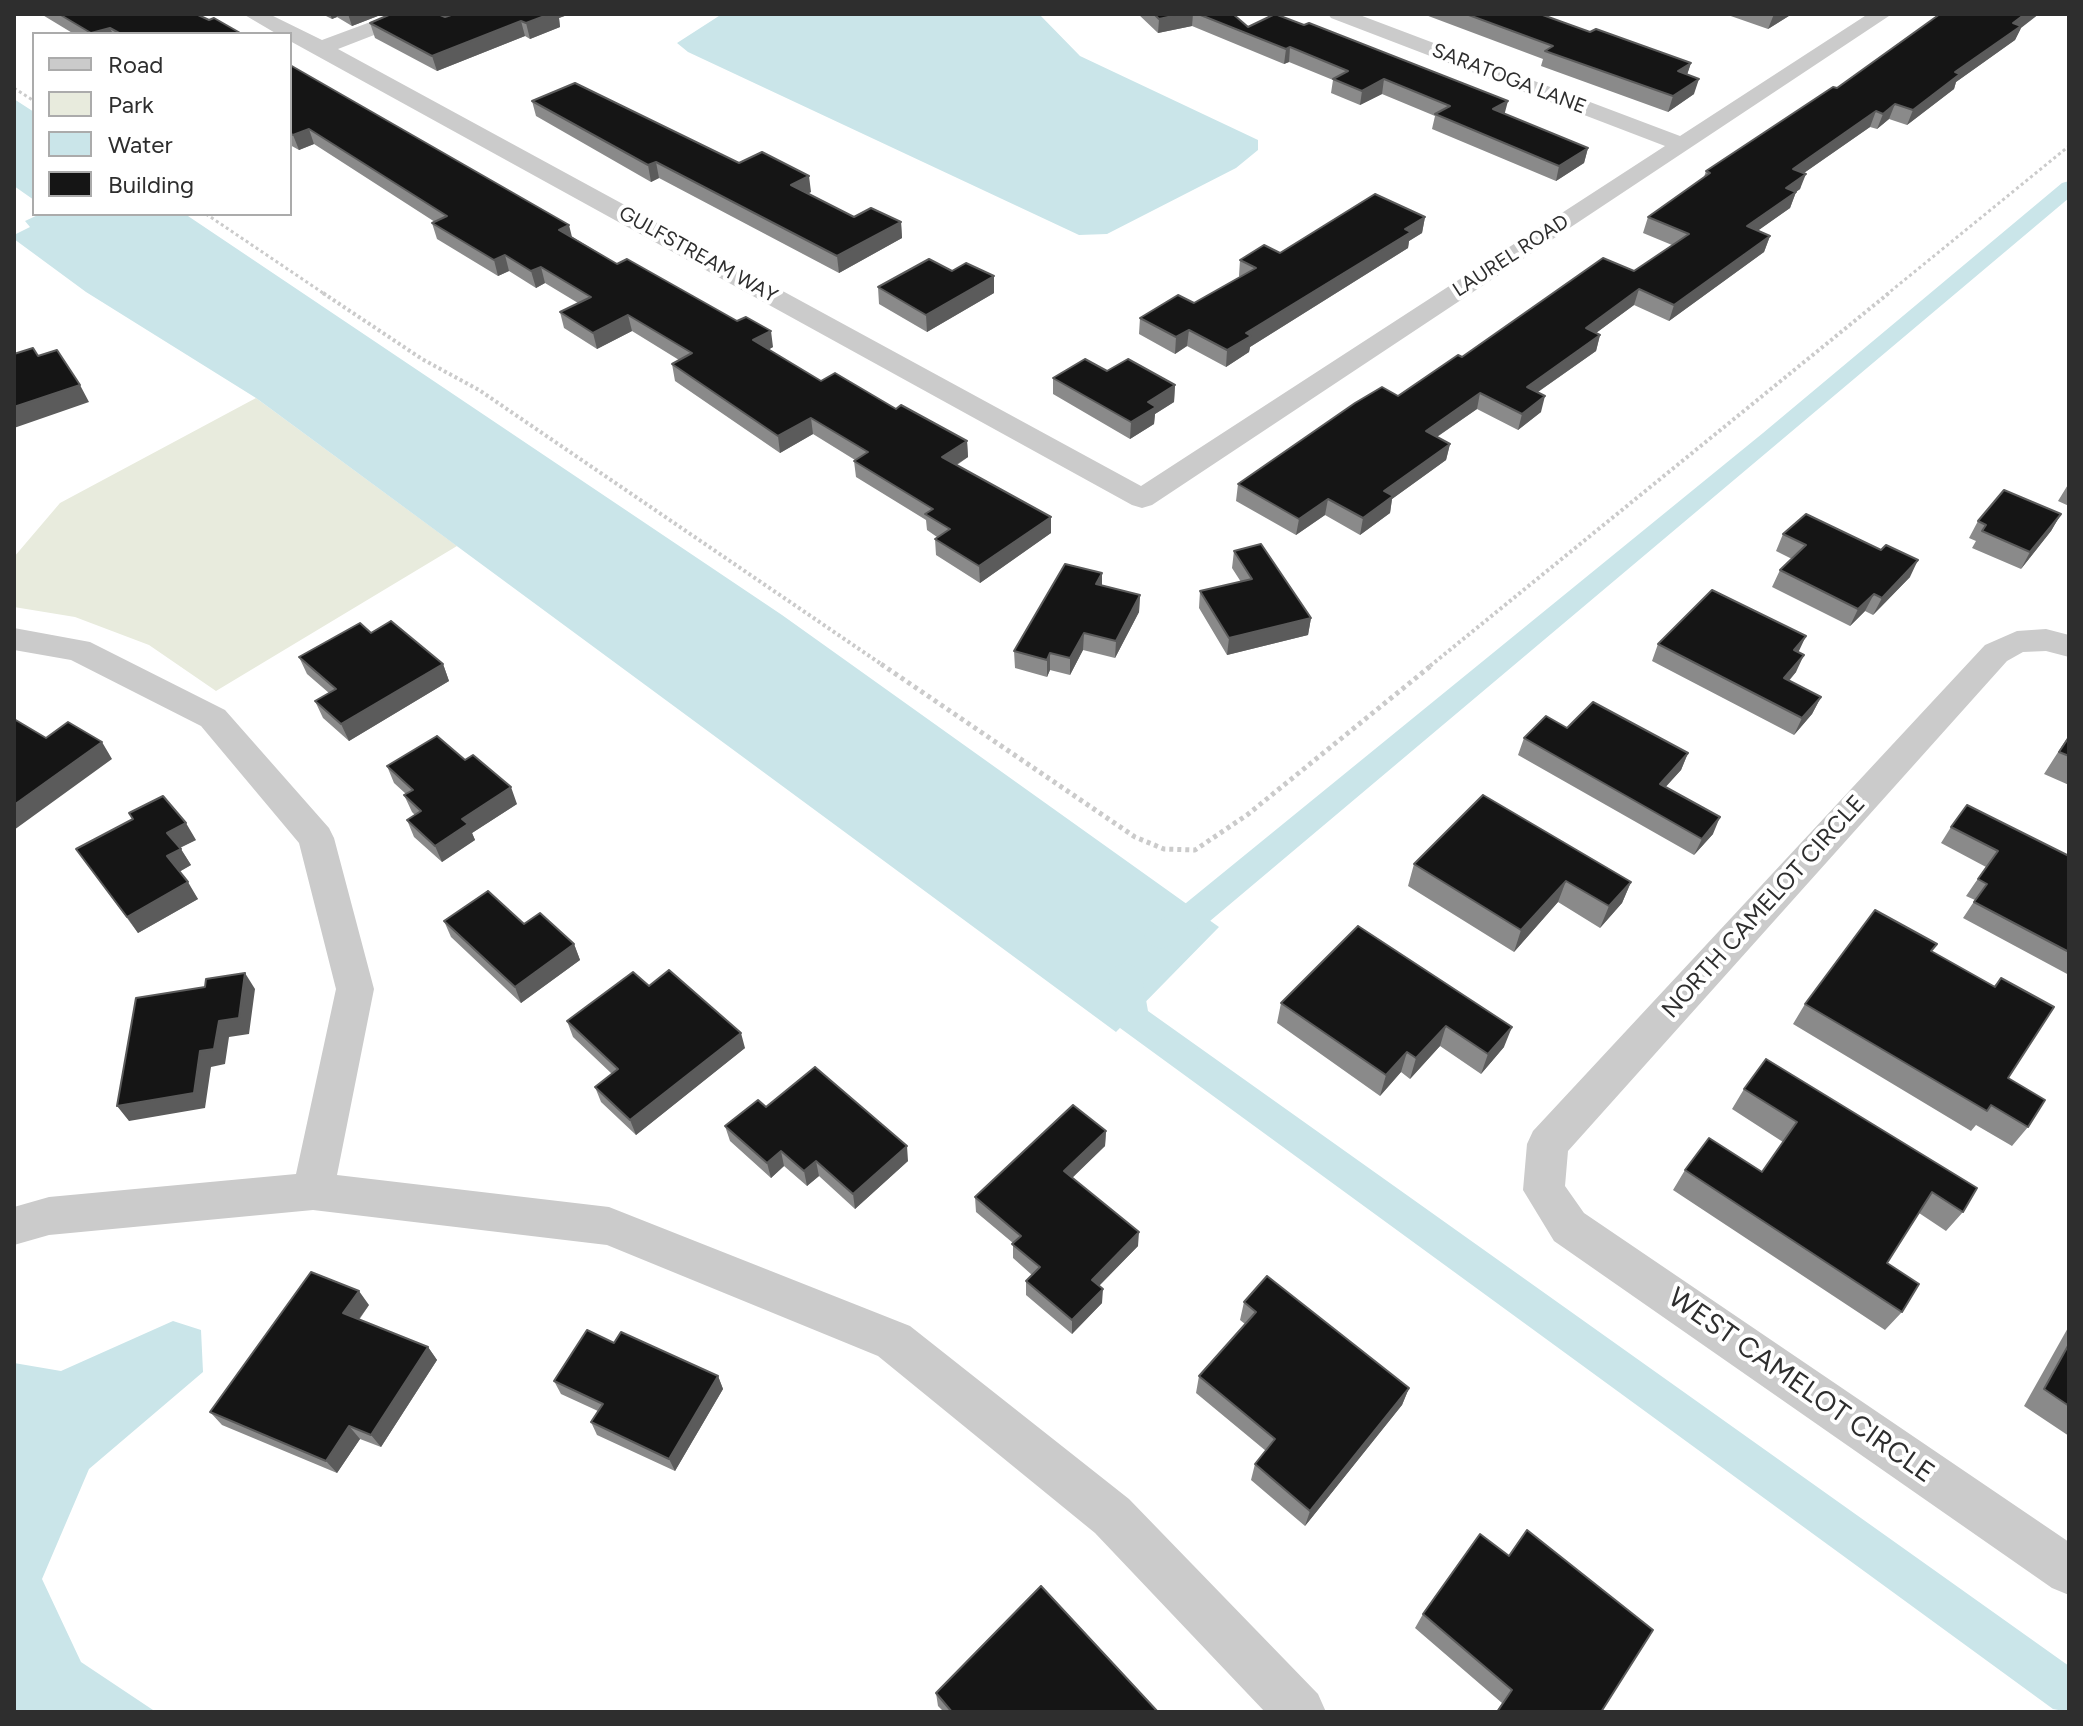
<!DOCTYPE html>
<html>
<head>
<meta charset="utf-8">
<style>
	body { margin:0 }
	#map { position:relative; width:2083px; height:1726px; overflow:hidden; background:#fff; font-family:Figtree,sans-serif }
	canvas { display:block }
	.frame { position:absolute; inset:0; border:16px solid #2e2e2e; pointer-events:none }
	.legend { position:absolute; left:32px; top:32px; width:260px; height:184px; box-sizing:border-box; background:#fff; border:2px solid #ababab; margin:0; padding:10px 14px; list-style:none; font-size:24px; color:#2e2e2e }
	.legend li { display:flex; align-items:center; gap:16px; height:40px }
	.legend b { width:40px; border:2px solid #ababab }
</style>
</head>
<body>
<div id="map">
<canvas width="2083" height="1726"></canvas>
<div class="frame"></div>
<ul class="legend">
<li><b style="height:10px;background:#cbcbcb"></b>Road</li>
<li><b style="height:22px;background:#e8ebdd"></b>Park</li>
<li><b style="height:22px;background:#cae5e9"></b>Water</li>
<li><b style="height:22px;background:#151515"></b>Building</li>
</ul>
</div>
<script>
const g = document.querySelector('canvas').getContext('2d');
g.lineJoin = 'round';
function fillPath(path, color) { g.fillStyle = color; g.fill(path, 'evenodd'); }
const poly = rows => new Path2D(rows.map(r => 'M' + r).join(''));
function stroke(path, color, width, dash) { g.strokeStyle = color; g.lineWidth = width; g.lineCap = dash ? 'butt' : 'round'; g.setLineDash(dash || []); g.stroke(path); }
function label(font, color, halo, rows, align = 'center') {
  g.font = font + ' Figtree,sans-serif'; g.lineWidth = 8; g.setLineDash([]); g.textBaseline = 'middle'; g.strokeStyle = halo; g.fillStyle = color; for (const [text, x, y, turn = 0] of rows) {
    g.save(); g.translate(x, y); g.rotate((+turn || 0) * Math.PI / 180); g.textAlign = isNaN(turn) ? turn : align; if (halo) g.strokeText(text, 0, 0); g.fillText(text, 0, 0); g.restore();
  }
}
fillPath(poly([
	[256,398,457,546,216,691,149,645,75,617,14,607,14,557,60,503]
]), '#e8ebdd');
fillPath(poly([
	[722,14,1039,14,1080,56,1258,140,1258,150,1236,168,1107,234,1079,235,688,52,677,43],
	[14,99,34,112,34,200,14,186],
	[40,214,185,214,782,615,1219,927,1116,1032,256,398,86,292,14,239,14,235,30,227,25,221],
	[173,1321,201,1330,203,1372,89,1469,42,1579,81,1662,156,1712,14,1712,14,1363,61,1371]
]), '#cae5e9');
fillPath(poly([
	[2069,181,2069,198,1210,921,1173,945,1161,949,1149,945,1144,936,1149,927,1186,903,1763,433,2062,183,2069,181],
	[1125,963,1137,967,1142,977,1148,1011,2069,1666,2069,1712,2053,1709,1120,1028,1115,1018,1108,977,1113,967,1125,963]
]), '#cae5e9');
stroke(poly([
	[14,88,34,101],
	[206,214,326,295],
	[1886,295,2069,146]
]), '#cbcbcb', 3, [3, 3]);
stroke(poly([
	[323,293,422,359,479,390,884,666],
	[1430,666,1889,293]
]), '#cbcbcb', 4, [3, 3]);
stroke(poly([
	[881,664,1135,837,1164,849,1195,850,1247,815,1433,664]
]), '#cbcbcb', 5, [4, 4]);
fillPath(poly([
	[243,14,269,14,322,40,392,14,421,14,418,18,338,49,1141,486,1665,146,1331,18,1328,14,1357,14,1680,136,1868,14,1892,14,1152,505,1142,508,1132,505,290,41,290,34,277,34,243,14],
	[14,628,90,642,225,710,329,828,334,838,374,989,337,1175,609,1207,910,1326,1129,1499,1318,1694,1326,1712,1265,1712,1095,1533,878,1356,607,1245,313,1210,49,1235,14,1245,14,1207,49,1197,296,1174,336,989,299,843,201,726,71,660,14,650,14,628],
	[2046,629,2069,635,2069,657,2046,651,2023,652,2007,661,1568,1151,1565,1186,1584,1213,2069,1542,2069,1595,2052,1588,1554,1241,1523,1190,1527,1144,1533,1131,1985,645,2017,631,2046,629]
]), '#cbcbcb');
fillPath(poly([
	[41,14,196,14,242,34,74,34],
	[322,14,383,14,352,26,337,17,332,19],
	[454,14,570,14,559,18,560,27,530,39,525,36,437,71,375,38,370,23,445,17],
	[1138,14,1233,14,1248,27,1505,114,1588,148,1584,163,1556,181,1432,129,1435,116,1382,94,1360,105,1331,93,1333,80,1289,62,1284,64,1192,26,1158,33],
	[1423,14,1540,14,1590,32,1691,63,1687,74,1694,94,1668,112,1541,66,1543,59],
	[1725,14,1792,14,1768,29],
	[2021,28,2015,40,1956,82,1954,89,1907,125,1889,119,1877,129,1870,127,1804,173,1800,189,1796,192,1790,208,1758,230,1770,236,1764,252,1669,321,1634,305,1596,333,1600,335,1596,351,1538,392,1541,412,1518,430,1477,409,1437,437,1450,444,1446,460,1392,499,1390,513,1360,535,1325,515,1296,535,1236,501,1238,484,1398,396,1462,357,1634,271,1672,245,1643,233,1648,217,1704,177,1706,171,1837,88],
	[290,65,617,264,773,347,768,350,821,381,896,409,967,441,968,457,957,465,1051,517,1051,533,980,583,936,555,935,539,937,537,927,530,926,520,856,477,854,461,855,460,813,434,780,453,675,381,672,364,679,360,632,331,597,349,564,328,560,312,578,303,545,283,536,288,509,271,498,276,437,239,432,223,435,222,314,144,299,150,290,145],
	[532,101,739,163,811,192,808,193,854,217,901,222,902,238,839,273,659,178,651,182,536,116],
	[1425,217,1422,233,1409,241,1408,248,1250,347,1249,352,1226,367,1187,346,1175,354,1139,334,1140,318,1194,303,1240,277,1239,276,1240,260,1280,253],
	[952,271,994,276,994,293,927,332,879,304,878,287],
	[1107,371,1175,385,1174,402,1155,414,1154,424,1130,439,1053,394,1053,378],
	[2069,483,2069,506,2058,501],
	[2061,514,2051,531,2021,569,1972,548,1976,541,1969,538,1978,521],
	[1783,534,1910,577,1873,615,1865,611,1850,626,1772,587,1780,570,1792,559,1776,551],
	[1234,551,1311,618,1308,635,1227,655,1199,608,1200,591,1241,582,1232,568],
	[1102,585,1140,595,1139,612,1115,658,1083,650,1070,675,1050,670,1047,677,1015,668,1014,651],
	[371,633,443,664,449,681,349,741,323,718,315,701,329,693,307,674,299,657],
	[1658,644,1799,652,1796,672,1789,681,1821,697,1812,714,1794,735,1652,661],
	[1567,728,1688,753,1681,770,1665,787,1713,834,1694,855,1518,755,1524,738],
	[2069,735,2069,785,2044,774],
	[387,766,517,804,472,833,475,840,442,862,414,837,407,820,415,815,412,812,404,795,406,794,394,783],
	[1951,827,2069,856,2069,975,1963,918,1975,900,1966,896,1986,867,1941,843],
	[196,840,180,848,191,865,179,872,198,899,138,933,76,849],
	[1414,864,1631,882,1622,903,1600,928,1558,902,1514,952,1408,886],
	[444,921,524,924,574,944,580,960,521,1003,451,937],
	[1358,926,1504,1047,1481,1074,1440,1046,1410,1079,1401,1072,1380,1096,1277,1023,1281,1003],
	[1931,952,1994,986,2001,978,2008,1078,2028,1127,2012,1146,1976,1125,1971,1131,1793,1024,1805,1004],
	[649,986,745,1048,636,1135,601,1102,595,1087,612,1074,573,1037,567,1021],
	[1766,1059,1963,1212,1946,1231,1919,1213,1887,1263,1902,1312,1885,1330,1673,1190,1685,1170,1762,1172,1783,1142,1732,1109,1744,1089],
	[766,1107,908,1161,855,1209,819,1176,807,1186,784,1166,771,1178,730,1141,725,1126],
	[1106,1131,1105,1146,1072,1177,1138,1246,1099,1286,1102,1303,1072,1334,1026,1295,1026,1281,1032,1275,1013,1258,1013,1243,976,1212,975,1197],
	[1244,1302,1409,1388,1402,1405,1305,1526,1251,1480,1255,1464,1266,1451,1196,1393,1199,1376,1245,1324,1240,1320],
	[369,1305,359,1320,428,1347,437,1360,381,1447,360,1439,337,1473,222,1425,210,1412],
	[2069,1326,2069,1436,2024,1406],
	[614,1343,718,1376,723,1389,675,1471,597,1435,591,1422,598,1411,561,1394,554,1381],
	[1423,1614,1601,1712,1496,1712,1502,1703,1415,1628],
	[936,1693,1158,1712,944,1712,938,1706]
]), '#8a8a8a');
fillPath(poly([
	[330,14,336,14,337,17,332,19],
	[348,14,383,14,352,26],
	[549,14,570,14,559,18,560,27,530,39,526,23],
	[1182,14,1193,14,1192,26,1158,33,1159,19],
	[1774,14,1792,14,1768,29],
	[2025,14,2039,14,2021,28,2015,40,1956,82,1954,89,1907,125,1913,110,1955,72,2013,23],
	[521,21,525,36,437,71,432,56],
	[110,28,113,34,91,33],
	[1290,47,1289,62,1284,64,1286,49],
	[1691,63,1686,78,1678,71],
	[1384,79,1382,94,1360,105,1362,91],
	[1699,79,1694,94,1668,112,1673,96],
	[1508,101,1504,116,1493,109],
	[1895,104,1889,119,1877,129,1883,114],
	[1876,111,1870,127,1788,184,1793,169],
	[309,129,314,144,299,150,293,135],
	[1588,148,1584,163,1556,181,1559,166],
	[656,162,659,178,651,182,648,165],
	[1806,174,1800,189,1796,192,1790,208,1742,242,1747,226,1786,188],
	[809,176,811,192,793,201,791,185],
	[1425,217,1422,233,1409,241,1408,248,1250,347,1249,352,1226,367,1227,350,1246,333],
	[901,222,902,238,839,273,837,256],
	[569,225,573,241,559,230],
	[1770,236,1764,252,1669,321,1674,305],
	[505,255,509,271,498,276,494,260],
	[541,267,545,283,536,288,531,271],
	[994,276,994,293,927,332,926,315],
	[1639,289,1634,305,1581,344,1586,328],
	[628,315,632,331,597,349,593,333],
	[1189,330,1187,346,1175,354,1176,337],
	[771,331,773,347,755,357,753,340],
	[1600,335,1596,351,1522,403,1527,387],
	[80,385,89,402,14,428,14,407],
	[1175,385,1174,402,1155,414,1154,424,1130,439,1131,422,1148,402],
	[1480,393,1477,409,1422,447,1426,431],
	[1545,396,1541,412,1518,430,1522,414],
	[811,418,813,434,780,453,778,436],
	[967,441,968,457,943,473,942,457],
	[1450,444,1446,460,1392,499,1390,513,1360,535,1363,518,1384,491],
	[1328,499,1325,515,1296,535,1299,519],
	[2061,514,2051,531,2021,569,2030,552],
	[1051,517,1051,533,980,583,979,566],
	[1918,560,1910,577,1873,615,1882,598],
	[1102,573,1102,590,1096,584],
	[1874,594,1865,611,1850,626,1858,609],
	[1140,595,1139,612,1115,658,1116,641],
	[1311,618,1308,635,1227,655,1229,638],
	[1084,633,1083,650,1070,675,1070,658],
	[1806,636,1798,653,1794,650],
	[1050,653,1050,670,1047,677,1047,660],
	[1804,655,1796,672,1776,695,1784,678],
	[443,664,449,681,349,741,341,724],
	[1821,697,1812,714,1794,735,1802,718],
	[102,742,112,759,14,830,14,805],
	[1688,753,1681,770,1653,801,1660,784],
	[511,787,517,804,472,833,475,840,442,862,435,846,462,819],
	[1720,817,1713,834,1694,855,1702,839],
	[186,823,196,840,177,849,167,833],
	[181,849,191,865,177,873,167,856],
	[1566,881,1558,902,1514,952,1521,930],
	[188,882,198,899,138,933,127,917],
	[1631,882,1622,903,1600,928,1609,906],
	[574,944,580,960,521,1003,515,987],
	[245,973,255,989,249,1034,229,1037,225,1064,211,1067,205,1108,129,1121,117,1106,200,1051,219,1021],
	[1446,1026,1440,1046,1410,1079,1416,1058],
	[1512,1027,1504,1047,1481,1074,1488,1054],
	[741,1033,745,1048,636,1135,630,1120],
	[1407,1052,1401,1072,1380,1096,1386,1075],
	[1106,1131,1105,1146,1064,1186,1064,1171],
	[907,1146,908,1161,855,1209,853,1194],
	[781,1151,784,1166,771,1178,767,1163],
	[816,1161,819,1176,807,1186,804,1171],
	[1139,1232,1138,1246,1091,1294,1092,1280],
	[1103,1289,1102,1303,1072,1334,1072,1320],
	[359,1291,369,1305,353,1327,343,1313],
	[428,1347,437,1360,381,1447,371,1435],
	[718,1376,723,1389,675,1471,669,1459],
	[1409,1388,1402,1405,1305,1526,1310,1511],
	[349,1426,360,1439,337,1473,326,1461]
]), '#5b5b5b');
const building = poly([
	[59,14,196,14,209,20,214,18,242,34,121,34,110,28,91,33,59,14],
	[391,14,438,14,445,17,454,14,550,14,526,23,521,21,432,56,370,23,391,14],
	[1154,14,1182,14,1159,19,1154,14],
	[1198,14,1233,14,1248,27,1275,14,1304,25,1309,23,1508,101,1493,109,1588,148,1559,166,1435,114,1450,106,1384,79,1362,91,1333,79,1348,71,1290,47,1286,49,1198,14],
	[1466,14,1540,14,1590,32,1596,29,1691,63,1678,71,1699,79,1673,96,1545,51,1553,46,1466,14],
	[1940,14,2025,14,2013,23,2021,26,1955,72,1960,74,1913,110,1895,104,1883,114,1876,111,1793,169,1806,174,1786,188,1796,192,1747,226,1770,236,1674,305,1639,289,1586,328,1600,335,1527,387,1545,396,1522,414,1480,393,1426,431,1450,444,1384,491,1393,496,1363,518,1328,499,1299,519,1238,484,1355,403,1382,387,1398,396,1458,355,1462,357,1603,258,1634,271,1689,234,1648,217,1710,173,1706,171,1833,87,1837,88,1940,14],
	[290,65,569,225,559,230,617,264,627,259,737,321,746,317,771,331,753,340,821,381,835,373,896,409,901,405,967,441,942,457,1051,517,979,566,935,539,950,529,925,514,933,509,854,461,868,452,811,418,778,436,672,364,692,353,628,315,593,333,560,312,591,297,541,267,531,271,505,255,494,260,432,223,447,216,309,129,293,135,290,133,290,65],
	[575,83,739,163,762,152,809,176,791,185,854,217,871,208,901,222,837,256,656,162,648,165,532,101,575,83],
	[1375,194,1425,217,1405,229,1411,232,1246,333,1251,336,1227,350,1189,330,1176,337,1140,318,1178,295,1194,303,1256,268,1240,260,1264,245,1280,253,1375,194],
	[929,259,952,271,966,263,994,276,926,315,878,287,929,259],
	[33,348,38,356,57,350,80,385,14,407,14,354,33,348],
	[1085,359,1107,371,1128,359,1175,385,1148,402,1156,407,1131,422,1053,378,1085,359],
	[2004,490,2061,514,2030,552,1982,531,1986,525,1978,521,2004,490],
	[1806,514,1881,550,1886,545,1918,560,1882,598,1874,594,1858,609,1780,570,1806,545,1783,534,1806,514],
	[1261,544,1311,618,1229,638,1200,591,1252,579,1234,551,1261,544],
	[1065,564,1102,573,1096,584,1140,595,1116,641,1084,633,1070,658,1050,653,1047,660,1014,651,1065,564],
	[1712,590,1806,636,1794,650,1804,655,1784,678,1821,697,1802,718,1658,644,1712,590],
	[391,621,443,664,341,724,315,701,336,689,299,657,360,623,371,633,391,621],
	[1593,702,1688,753,1660,784,1720,817,1702,839,1524,738,1546,716,1567,728,1593,702],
	[14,719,46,738,68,722,102,742,14,805,14,719],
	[437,736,465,760,473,755,511,787,462,819,468,824,435,846,407,820,421,811,404,795,413,790,387,766,437,736],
	[2069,737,2069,756,2059,752,2069,737],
	[1483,795,1631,882,1609,906,1566,881,1521,930,1414,864,1483,795],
	[163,796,186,823,167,833,181,849,167,856,188,882,127,917,76,849,133,819,129,813,163,796],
	[1967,805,2069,856,2069,952,1974,902,1987,884,1978,879,1998,851,1951,827,1967,805],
	[488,891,524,924,540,913,574,944,515,987,444,921,488,891],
	[1875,910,1937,944,1931,951,1995,987,2001,978,2054,1007,2008,1078,2045,1100,2028,1127,1991,1105,1987,1111,1805,1004,1875,910],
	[1358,926,1512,1027,1488,1054,1446,1026,1416,1058,1407,1052,1386,1075,1281,1003,1358,926],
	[669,970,741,1033,630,1120,595,1087,618,1069,567,1021,633,972,649,986,669,970],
	[245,973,239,1018,219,1021,214,1049,200,1051,194,1093,117,1106,136,998,205,987,206,979,245,973],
	[1766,1059,1977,1188,1963,1212,1932,1192,1887,1263,1919,1284,1902,1312,1685,1170,1709,1138,1762,1172,1797,1122,1744,1089,1766,1059],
	[815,1067,907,1146,853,1194,816,1161,804,1171,781,1151,767,1163,725,1126,758,1100,766,1107,815,1067],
	[1073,1105,1106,1131,1064,1171,1139,1232,1092,1280,1103,1289,1072,1320,1026,1281,1040,1267,1012,1244,1021,1236,975,1197,1073,1105],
	[311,1272,359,1291,343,1313,428,1347,371,1435,349,1426,326,1461,210,1412,311,1272],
	[1267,1276,1409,1388,1310,1511,1255,1464,1275,1439,1199,1376,1256,1312,1244,1302,1267,1276],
	[587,1330,614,1343,621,1332,718,1376,669,1459,591,1422,603,1404,554,1381,587,1330],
	[2069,1344,2069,1406,2044,1389,2069,1344],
	[1527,1530,1653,1630,1601,1712,1497,1712,1512,1690,1423,1614,1480,1534,1509,1556,1527,1530],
	[1041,1586,1158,1712,952,1712,936,1693,1041,1586]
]);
fillPath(building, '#151515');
stroke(building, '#5b5b5b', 2);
label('20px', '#2e2e2e', '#fff', [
	["SARATOGA LANE",1509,79,21],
	["GULFSTREAM WAY",698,255,29],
	["LAUREL ROAD",1511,256,-33]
]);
label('24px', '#2e2e2e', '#fff', [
	["NORTH CAMELOT CIRCLE",1764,907,-48]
]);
label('28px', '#2e2e2e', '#fff', [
	["WEST CAMELOT CIRCLE",1801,1386,35]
]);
</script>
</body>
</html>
